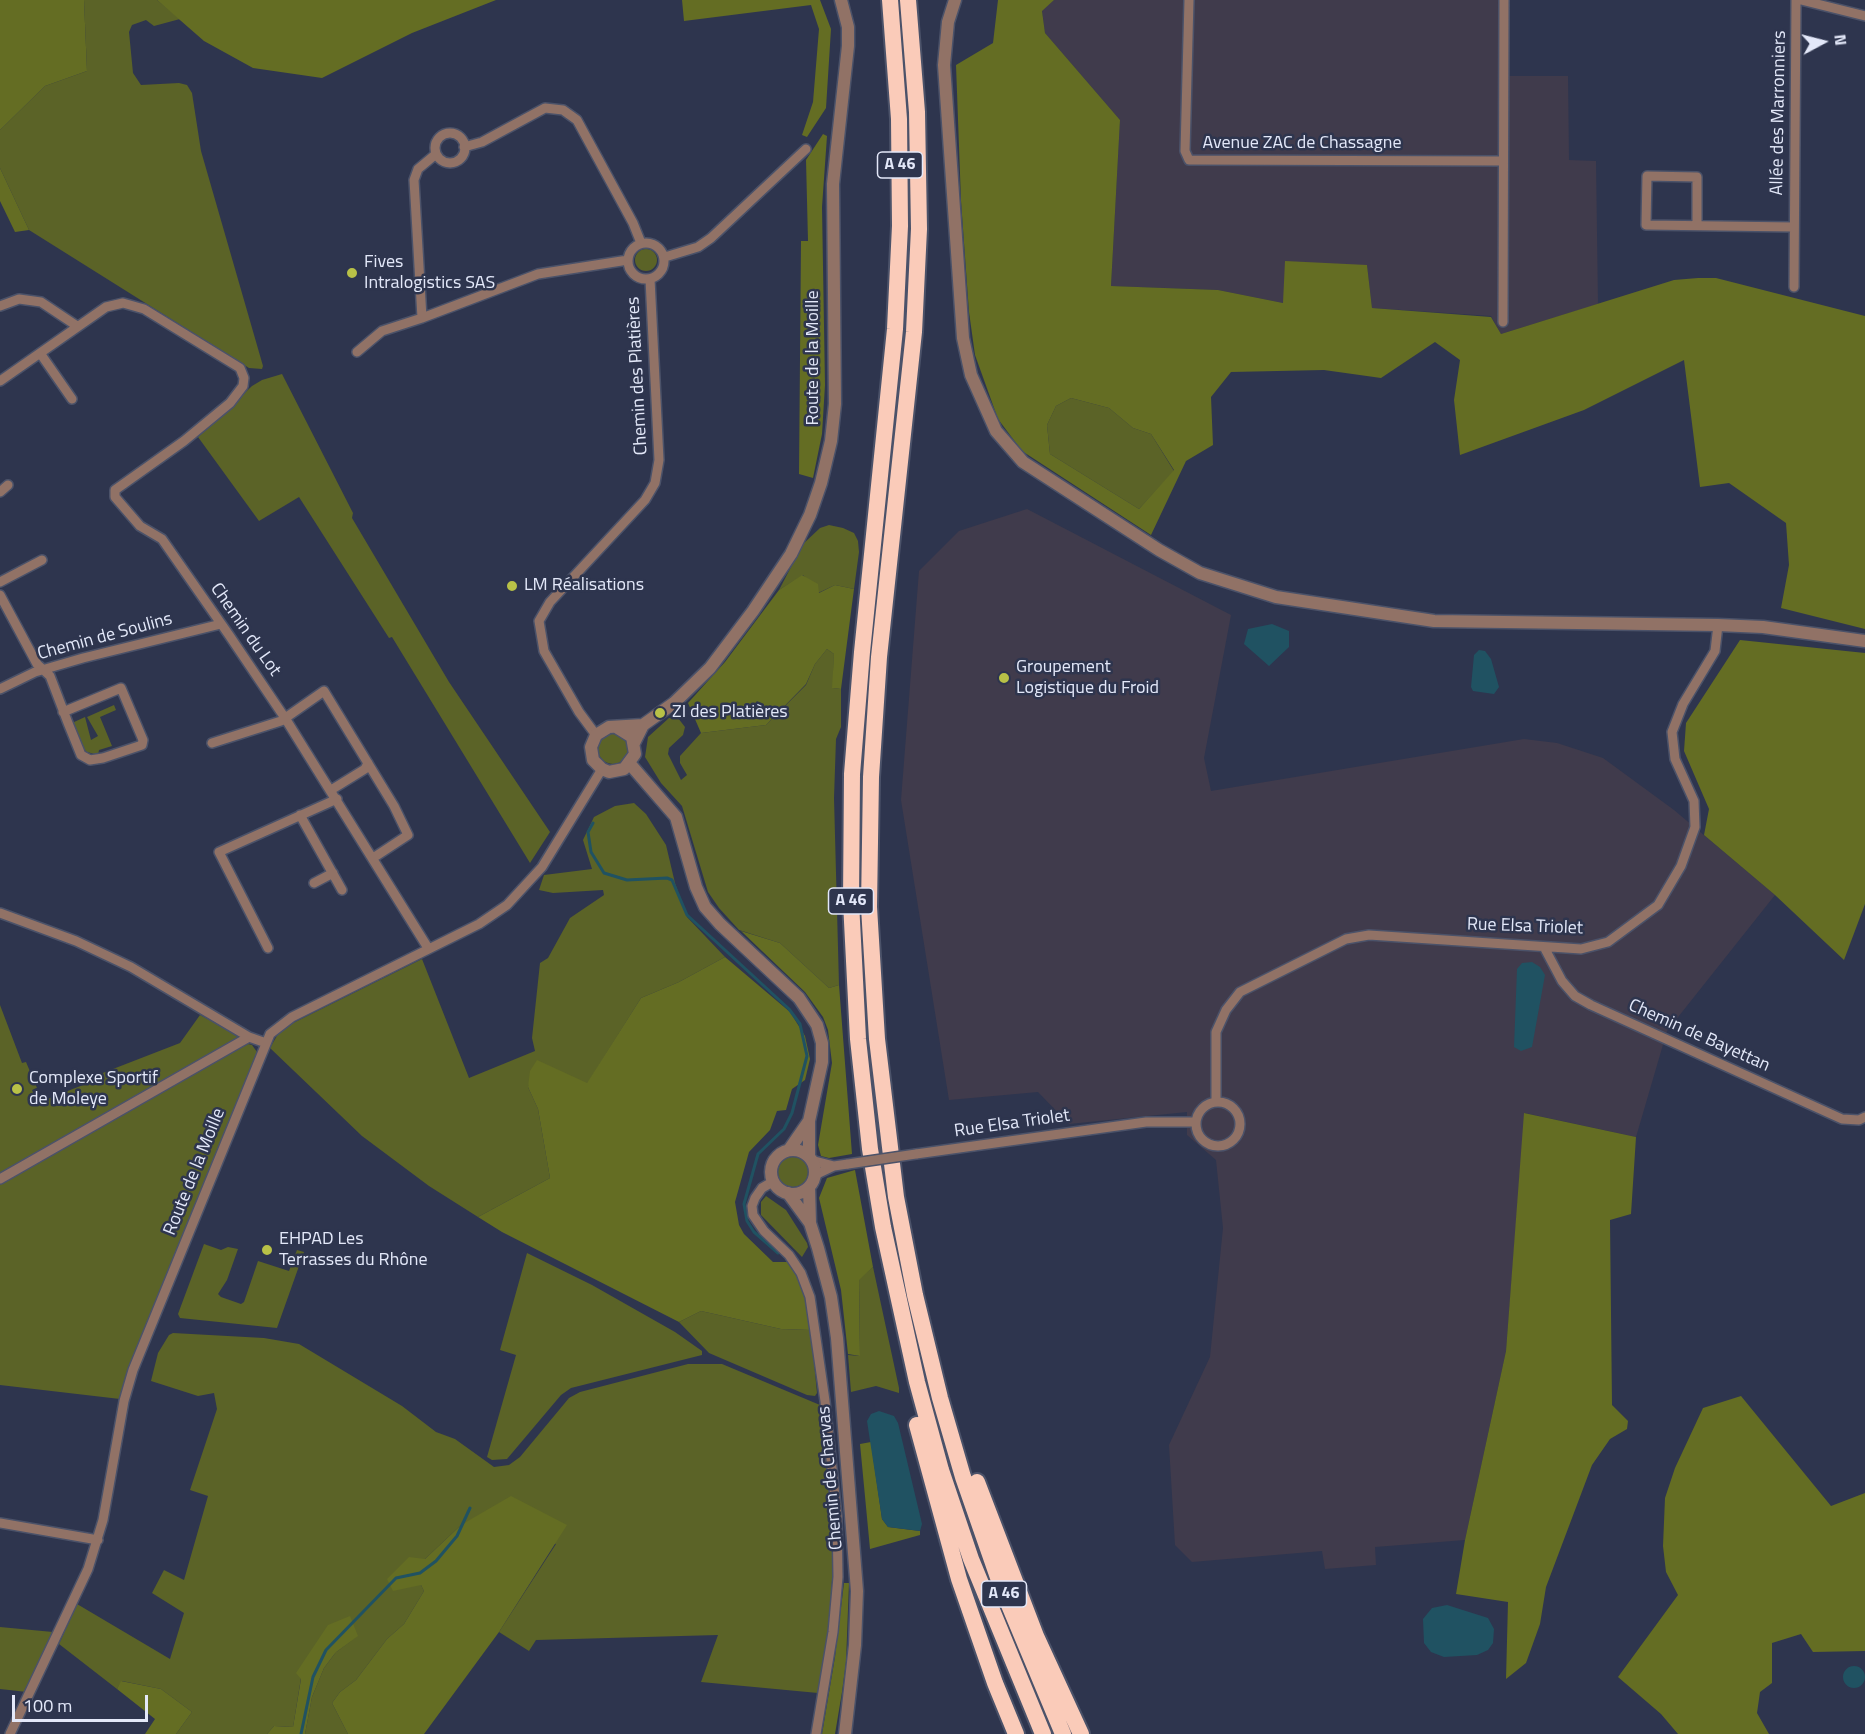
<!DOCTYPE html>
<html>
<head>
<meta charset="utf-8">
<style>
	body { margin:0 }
	#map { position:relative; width:1865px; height:1734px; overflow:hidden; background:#2e354e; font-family:"Titillium Web",sans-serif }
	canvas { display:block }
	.north { position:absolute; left:1793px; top:12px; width:60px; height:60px; -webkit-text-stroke:4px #2e354e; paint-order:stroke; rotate:83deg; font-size:16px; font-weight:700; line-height:24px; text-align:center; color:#e3e8f9 }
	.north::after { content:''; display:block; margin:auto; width:21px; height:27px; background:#e3e8f9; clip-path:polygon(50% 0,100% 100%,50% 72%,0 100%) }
	.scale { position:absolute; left:12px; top:1695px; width:136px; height:27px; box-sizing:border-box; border:3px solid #e3e8f9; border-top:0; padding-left:8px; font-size:18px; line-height:21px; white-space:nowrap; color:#e3e8f9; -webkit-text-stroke:4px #2e354e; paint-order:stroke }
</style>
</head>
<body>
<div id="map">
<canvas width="1865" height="1734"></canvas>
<div class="north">N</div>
<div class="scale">100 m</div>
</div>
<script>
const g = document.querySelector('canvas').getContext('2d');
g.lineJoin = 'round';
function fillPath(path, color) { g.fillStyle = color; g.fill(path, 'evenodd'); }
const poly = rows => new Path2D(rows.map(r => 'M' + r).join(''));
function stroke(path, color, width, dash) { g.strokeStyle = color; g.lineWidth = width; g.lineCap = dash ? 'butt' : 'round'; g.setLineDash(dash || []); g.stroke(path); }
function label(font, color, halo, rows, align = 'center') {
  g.font = font + ' "Titillium Web",sans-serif'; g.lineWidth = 5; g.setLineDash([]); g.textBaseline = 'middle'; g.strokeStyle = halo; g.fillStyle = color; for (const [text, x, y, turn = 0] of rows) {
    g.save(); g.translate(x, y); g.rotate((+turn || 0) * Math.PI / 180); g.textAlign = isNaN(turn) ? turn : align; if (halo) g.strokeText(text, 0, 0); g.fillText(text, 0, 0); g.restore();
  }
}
fillPath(poly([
	[1054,0,1508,0,1508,76,1568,76,1569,160,1596,161,1598,304,1501,334,1491,316,1372,308,1367,265,1283,303,1218,290,1111,286,1120,120,1045,33,1042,10],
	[1027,509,1231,615,1204,758,1211,791,1524,739,1557,743,1603,758,1674,810,1775,895,1667,1031,1636,1137,1525,1113,1506,1351,1465,1540,1375,1547,1376,1565,1325,1569,1322,1551,1192,1562,1175,1545,1169,1445,1210,1357,1223,1228,1216,1160,1187,1135,1187,1112,1069,1124,1038,1092,949,1100,901,800,919,571,959,531]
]), '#403b4c');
fillPath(poly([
	[84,0,157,0,180,19,154,26,146,20,132,25,129,32,133,73,141,85,179,83,187,85,192,93,201,151,263,366,262,369,249,368,29,230,0,168,0,130,45,86,87,71],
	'635 260a11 11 0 1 1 22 0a11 11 0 1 1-22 0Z',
	[282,374,353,513,352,518,449,682,550,832,530,863,392,637,389,638,299,497,259,521,198,437,252,386,262,380],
	[1071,398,1109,408,1133,428,1151,434,1174,471,1139,509,1050,454,1047,425,1056,406],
	[829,525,843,528,854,533,858,541,859,552,854,589,835,585,818,593,803,575,779,590,803,544,820,528],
	[827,649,834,654,833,688,841,689,841,727,836,739,834,798,839,985,829,988,780,943,739,930,719,908,708,892,682,806,661,783,645,757,648,737,669,718,678,718,685,727,683,735,669,748,668,754,681,780,687,775,680,763,680,756,701,733,766,725,806,685,815,664],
	[114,705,116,710,100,717,112,746,99,750,98,755,87,752,82,748,72,723,85,717,91,740,98,736,87,717],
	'598 749a15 15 0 1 1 30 0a15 15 0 1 1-30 0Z',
	[634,803,646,814,666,845,675,883,687,917,725,957,679,982,641,998,587,1084,537,1061,528,1087,538,1109,550,1178,478,1217,429,1186,362,1136,270,1048,278,1034,291,1024,422,959,469,1078,535,1051,532,1038,540,963,548,958,570,918,604,895,603,890,553,893,539,890,544,875,592,869,583,840,594,817,615,806],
	[0,1005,22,1063,26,1062,37,1088,32,1090,37,1103,83,1085,82,1081,180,1043,200,1015,237,1034,238,1038,0,1174],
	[248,1044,252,1045,257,1052,255,1059,132,1359,120,1399,0,1385,0,1184,181,1078],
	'778 1172a15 15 0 1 1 30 0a15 15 0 1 1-30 0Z',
	[766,1196,786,1210,807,1243,808,1247,802,1257,761,1215,761,1202],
	[204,1244,221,1250,228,1247,238,1249,227,1280,218,1294,221,1297,241,1304,244,1302,258,1261,289,1271,297,1250,304,1252,277,1328,180,1318,178,1314],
	[527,1253,592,1285,675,1332,702,1351,702,1355,571,1388,561,1395,507,1459,492,1460,487,1457,516,1355,500,1350],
	[873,1267,899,1388,899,1393,876,1386,851,1392,848,1355,860,1356,859,1279],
	[701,1311,781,1329,811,1330,817,1393,815,1396,807,1395,709,1353,679,1322],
	[173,1333,264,1338,299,1344,402,1406,436,1432,455,1439,494,1467,509,1465,520,1457,569,1398,580,1392,688,1364,722,1364,820,1405,833,1514,834,1549,828,1642,818,1693,701,1682,718,1635,536,1640,529,1651,499,1632,556,1544,474,1519,461,1525,425,1559,421,1585,424,1591,404,1624,387,1639,356,1680,340,1692,332,1703,348,1734,305,1734,312,1697,324,1668,336,1652,358,1636,301,1678,293,1727,274,1726,267,1734,176,1734,192,1712,161,1689,122,1681,117,1689,59,1644,77,1604,170,1659,184,1613,152,1593,164,1570,184,1580,208,1496,190,1490,217,1409,214,1393,198,1396,151,1381,158,1353,169,1335],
	[0,1627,53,1632,27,1692,0,1689]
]), '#5b6327');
fillPath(poly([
	[0,0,84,0,87,71,45,86,0,130],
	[157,0,496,0,412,33,322,78,253,68,204,41],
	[682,0,820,0,831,29,826,108,807,137,802,135,813,102,819,29,811,5,684,21],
	[998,0,1054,0,1042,11,1045,33,1120,120,1111,286,1218,290,1283,303,1285,261,1367,265,1372,308,1491,317,1501,334,1674,280,1698,278,1716,278,1865,316,1865,629,1781,608,1789,565,1786,523,1729,483,1700,487,1684,360,1584,410,1460,455,1454,400,1460,360,1435,342,1381,378,1324,370,1231,372,1211,397,1213,445,1186,461,1151,535,1022,451,998,419,975,355,969,312,961,201,956,65,993,43],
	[1071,398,1109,408,1133,428,1151,434,1174,470,1139,509,1050,454,1047,425,1056,406],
	[823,134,827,136,822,207,825,385,822,434,813,478,799,474,801,241,808,241,806,160],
	[0,168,29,230,15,232,0,201],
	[802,575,818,584,819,593,835,585,854,589,841,689,832,688,834,654,827,649,815,664,806,684,766,725,701,733,688,703,725,662,779,590],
	[1740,640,1865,653,1865,904,1844,960,1775,895,1704,835,1709,809,1684,751,1686,723],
	[741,931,780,943,829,988,839,985,852,1154,829,1158,821,1156,818,1145,832,1063,828,1030,823,1017,805,992],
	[725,957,790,1012,805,1036,810,1059,805,1080,792,1089,786,1110,777,1111,770,1130,749,1152,735,1202,739,1225,744,1234,773,1262,790,1262,806,1293,811,1330,781,1329,701,1311,679,1322,502,1232,478,1217,550,1178,538,1109,528,1087,530,1071,537,1060,587,1083,641,998,679,982],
	[1524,1113,1636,1137,1631,1214,1610,1220,1612,1405,1628,1421,1627,1429,1610,1439,1592,1465,1546,1587,1540,1624,1526,1663,1506,1679,1508,1602,1456,1594,1465,1540,1506,1351],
	[855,1170,873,1267,859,1280,860,1356,848,1354,841,1290,819,1198,827,1178],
	[1741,1396,1831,1506,1865,1493,1865,1651,1813,1652,1801,1634,1772,1643,1772,1683,1760,1692,1757,1713,1769,1734,1678,1734,1661,1714,1618,1677,1678,1595,1666,1572,1663,1546,1665,1498,1675,1468,1703,1408],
	[871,1442,882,1519,888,1527,920,1531,920,1535,870,1549,860,1444],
	[511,1496,567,1525,499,1632,424,1734,348,1734,332,1703,340,1692,356,1680,387,1639,404,1624,424,1591,421,1585,393,1591,387,1579,409,1557,425,1559,461,1525],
	[844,1583,849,1583,846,1662,842,1692,835,1734,822,1734,835,1657],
	[350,1616,358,1636,336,1652,324,1668,312,1697,305,1734,267,1734,274,1726,293,1727,301,1679,296,1673,328,1625],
	[121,1681,161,1689,192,1712,176,1734,145,1734,155,1719,117,1689]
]), '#646d23');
fillPath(poly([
	[1272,624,1289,631,1289,647,1269,666,1244,644,1248,629],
	[1479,650,1485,651,1491,659,1499,687,1494,694,1473,691,1471,687,1474,655],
	[1532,962,1540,967,1545,975,1532,1047,1521,1051,1514,1047,1517,969,1522,963],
	[879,1411,894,1416,898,1423,922,1524,920,1531,888,1527,882,1519,867,1421,871,1414],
	[1447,1605,1488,1618,1494,1629,1493,1643,1488,1650,1477,1655,1444,1657,1431,1652,1424,1643,1423,1619,1432,1608],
	'1843 1677a11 11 0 1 1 22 0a11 11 0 1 1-22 0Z'
]), '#205262');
stroke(poly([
	[593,823,588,832,591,852,604,873,627,880,667,878,672,880,687,915,789,1009,800,1024,807,1056,792,1113,784,1129,758,1154,744,1204,747,1221,754,1232,778,1253],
	[301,1734,313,1677,326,1650,396,1578,420,1573,436,1561,457,1536,470,1508]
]), '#205262', 3);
const minor = poly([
	[1189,0,1185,151,1189,160,1503,161],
	[1801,0,1865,16],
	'435 148a15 15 0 1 1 30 0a15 15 0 1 1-30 0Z',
	[464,147,482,142,545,108,563,110,577,120,633,223,641,243],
	[436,154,418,169,414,180,422,318,538,274,628,260],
	[1697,225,1697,177,1647,176,1646,225,1794,227],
	'628 261a18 18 0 1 1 36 0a18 18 0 1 1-36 0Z',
	[665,257,698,247,711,238,806,149],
	[1794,287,1796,0],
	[0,306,19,299,41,302,77,326],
	[1503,322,1504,0],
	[357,352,382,331,422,318],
	[40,353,72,399],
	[0,381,106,307,123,303,144,309,240,368,244,378,243,386,230,403,184,441,115,490,115,497,140,526,162,539,229,635,285,718,428,948],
	[0,492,8,485],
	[0,582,42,560],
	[0,595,37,664,50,676,68,723,81,755,90,760,103,758,142,745,143,740,121,688,63,712],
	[0,689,35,672,83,658,221,624],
	[596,735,579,712,544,651,539,621,550,602,645,500,655,483,659,460,650,279],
	[212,743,281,721,324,691,394,806,408,835,373,858],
	[331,790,365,769,368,763],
	[300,815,342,890],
	[314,883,333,873],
	[0,913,76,941,131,967,249,1037],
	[1544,947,1562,981,1575,996,1591,1005,1842,1119,1859,1120,1865,1117],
	[268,948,219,852,337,799],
	[1216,1101,1216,1032,1226,1010,1240,992,1346,939,1369,935,1581,949,1608,942,1658,905,1681,866,1695,827,1694,801,1675,759,1672,732,1683,704,1715,651,1718,625],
	'1196 1124a22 22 0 1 1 44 0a22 22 0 1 1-44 0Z',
	[916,1154,1146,1122,1195,1122],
	[811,1160,834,1166,848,1164],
	[815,1175,834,1166],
	[0,1179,249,1037,266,1043],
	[774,1181,762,1188,755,1198,752,1206,753,1215,764,1231,789,1255,801,1273,810,1297,825,1401,837,1516,838,1577,833,1632,816,1734],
	[0,1523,98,1540],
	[10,1734,88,1569,103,1520,124,1401,133,1370,270,1034,292,1017,479,924,507,905,542,867,602,769]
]);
const tertiary = poly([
	[955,0,948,22,944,65,963,338,971,375,996,431,1023,462,1159,550,1200,573,1276,597,1434,621,1718,625,1763,627,1865,641],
	[616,727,632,737,635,754,624,769,609,772,602,769,593,760,591,747,596,735,609,727,643,725],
	[634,743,643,725,674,703,710,668,753,611,791,554,810,515,821,483,831,441,835,404,833,184,848,46,848,27,841,0],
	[630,764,676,817,696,887,705,907,720,924,799,998,817,1025,822,1043,822,1062,809,1121,809,1156],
	[789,1150,809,1121],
	'771 1172a22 22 0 1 1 44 0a22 22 0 1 1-44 0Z',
	[809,1187,810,1223],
	[788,1193,810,1223,818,1248,831,1297,837,1338,857,1591,855,1645,845,1734]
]);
const motorway = poly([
	[890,0,899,119,900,226,895,329,862,652,852,774,851,902,858,1039,870,1149,883,1227,917,1382,941,1470,971,1559,1043,1734],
	[908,0,917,112,919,229,914,332,879,657,871,777,869,907,877,1039,896,1197,915,1295,940,1398,963,1477,1001,1586,1063,1734],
	[917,1425,959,1579,995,1683,1016,1734],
	[977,1482,1036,1636,1081,1734]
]);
stroke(minor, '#4b5269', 12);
stroke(tertiary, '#4b5269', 15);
stroke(motorway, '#4b5269', 20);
stroke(minor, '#917266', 9);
stroke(tertiary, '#917266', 12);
stroke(motorway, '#facbb9', 16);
const minorBridge = poly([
	[848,1164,916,1154]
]);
stroke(minorBridge, '#4b5269', 12, []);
stroke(minorBridge, '#917266', 9);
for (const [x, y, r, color] of [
	[352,273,6,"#b8c147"],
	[512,586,6,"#b8c147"],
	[1004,678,6,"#b8c147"],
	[660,713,6,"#b8c147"],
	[17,1089,6,"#b8c147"],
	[267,1250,6,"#b8c147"]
]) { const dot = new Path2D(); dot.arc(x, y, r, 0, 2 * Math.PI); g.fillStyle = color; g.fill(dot); stroke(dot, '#2e354e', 2); }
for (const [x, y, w] of [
	[900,165,45],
	[851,901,45],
	[1004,1594,45]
]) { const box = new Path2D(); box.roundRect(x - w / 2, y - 13, w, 26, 4.5); g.fillStyle = '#2e354e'; g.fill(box); stroke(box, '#e3e8f9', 1.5); }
label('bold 16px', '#e3e8f9', null, [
	["A 46",900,165],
	["A 46",851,901],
	["A 46",1004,1594]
]);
label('18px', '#e3e8f9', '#2e354e', [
	["Allée des Marronniers",1779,113,-89],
	["Avenue ZAC de Chassagne",1302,144],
	["Route de la Moille",814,358,-90],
	["Chemin des Platières",638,376,-93],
	["Chemin du Lot",245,630,55],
	["Chemin de Soulins",105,637,-15],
	["Rue Elsa Triolet",1525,927,2],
	["Chemin de Bayettan",1699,1036,24],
	["Rue Elsa Triolet",1012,1124,-8],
	["Route de la Moille",195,1172,-68],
	["Chemin de Charvas",831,1478,-95]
]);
label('18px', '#e3e8f9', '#2e354e', [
	["Fives",364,263],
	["Intralogistics SAS",364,284],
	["LM Réalisations",524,586],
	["Groupement",1016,668],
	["Logistique du Froid",1016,689],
	["ZI des Platières",672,713],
	["Complexe Sportif",29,1079],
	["de Moleye",29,1100],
	["EHPAD Les",279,1240],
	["Terrasses du Rhône",279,1261]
], 'left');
</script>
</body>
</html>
